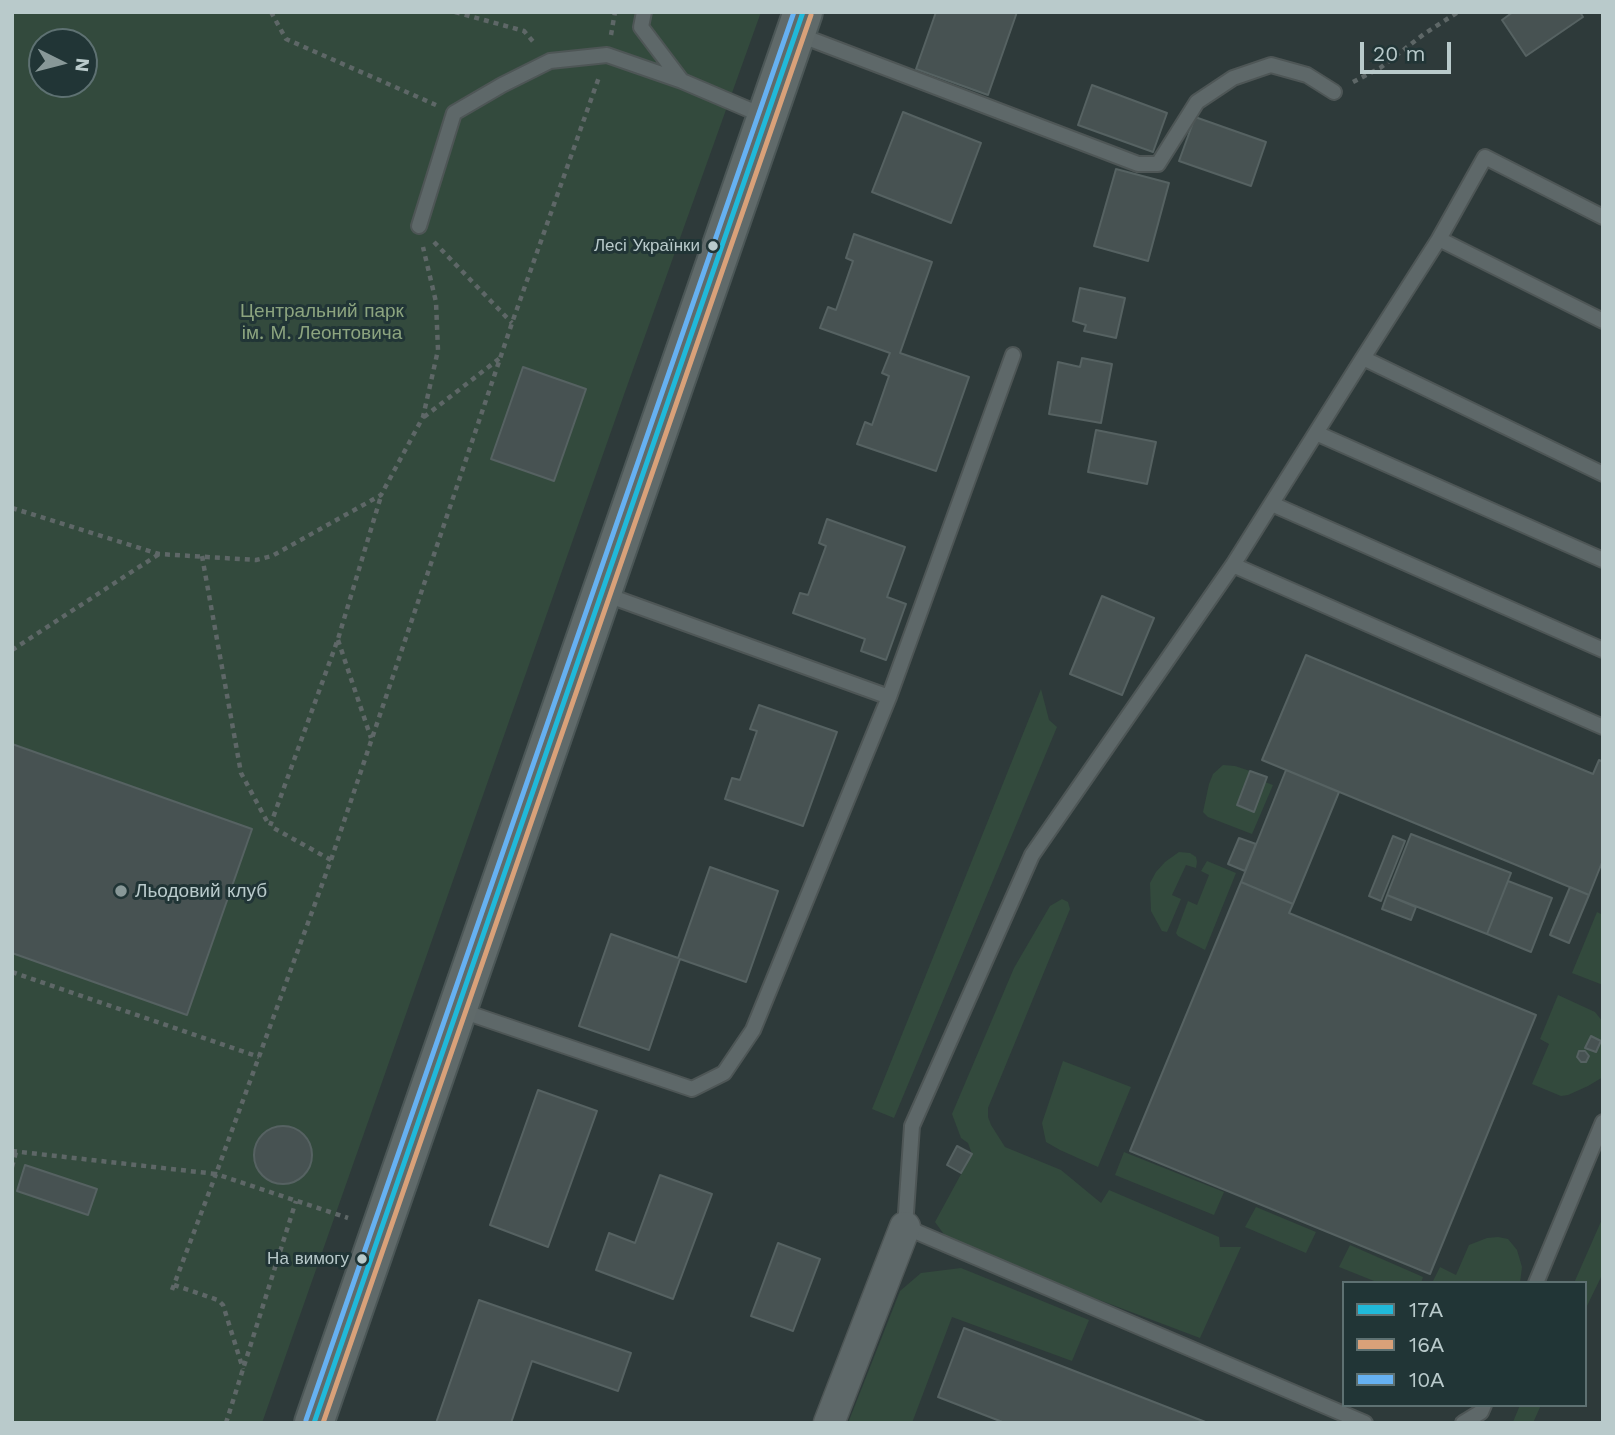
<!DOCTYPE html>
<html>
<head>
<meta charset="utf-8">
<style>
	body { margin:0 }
	#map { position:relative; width:1615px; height:1435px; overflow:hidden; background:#2e3a3a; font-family:"Work Sans",sans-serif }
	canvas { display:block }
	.frame { position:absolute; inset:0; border:14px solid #b9cacb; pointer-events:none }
	.legend { position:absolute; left:1342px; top:1281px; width:245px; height:126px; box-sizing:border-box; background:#213536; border:2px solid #5e7172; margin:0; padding:9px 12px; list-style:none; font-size:21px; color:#b9cacb }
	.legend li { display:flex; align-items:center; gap:14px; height:35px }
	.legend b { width:35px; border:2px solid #5e7172 }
	.north { position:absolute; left:28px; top:28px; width:70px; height:70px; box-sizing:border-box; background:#213536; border:2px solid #5e7172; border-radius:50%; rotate:96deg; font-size:19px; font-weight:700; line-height:28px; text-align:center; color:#b9cacb }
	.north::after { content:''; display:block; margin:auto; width:24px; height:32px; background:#889898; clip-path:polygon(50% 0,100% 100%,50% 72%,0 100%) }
	.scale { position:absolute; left:1360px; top:42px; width:91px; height:32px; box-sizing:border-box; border:4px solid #b9cacb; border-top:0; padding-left:9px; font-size:21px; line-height:24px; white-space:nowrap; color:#b9cacb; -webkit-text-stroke:5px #213536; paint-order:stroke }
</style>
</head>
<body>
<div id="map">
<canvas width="1615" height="1435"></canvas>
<div class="frame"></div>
<ul class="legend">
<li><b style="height:9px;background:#20b9da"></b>17А</li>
<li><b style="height:9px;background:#d9a179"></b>16А</li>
<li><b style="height:9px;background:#66b1f2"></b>10А</li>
</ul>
<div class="north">N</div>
<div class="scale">20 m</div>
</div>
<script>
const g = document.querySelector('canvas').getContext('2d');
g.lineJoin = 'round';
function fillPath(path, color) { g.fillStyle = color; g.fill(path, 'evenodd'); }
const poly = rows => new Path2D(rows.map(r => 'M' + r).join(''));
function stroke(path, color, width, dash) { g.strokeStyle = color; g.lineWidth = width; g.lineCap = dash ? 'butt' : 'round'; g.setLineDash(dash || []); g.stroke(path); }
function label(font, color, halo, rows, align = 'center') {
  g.font = font + ' "Work Sans",sans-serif'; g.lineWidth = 6; g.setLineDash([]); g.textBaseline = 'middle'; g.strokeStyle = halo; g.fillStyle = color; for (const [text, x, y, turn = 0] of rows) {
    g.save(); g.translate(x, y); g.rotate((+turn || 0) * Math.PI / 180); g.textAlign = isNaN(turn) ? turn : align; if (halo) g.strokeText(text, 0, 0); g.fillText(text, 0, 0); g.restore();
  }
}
fillPath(poly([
	[12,12,761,12,626,389,262,1423,12,1423],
	[42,42,84,42,84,84,42,84],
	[1041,689,1049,720,1057,727,894,1118,872,1109],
	[1223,765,1235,766,1250,771,1238,806,1254,812,1265,782,1273,785,1252,834,1208,817,1203,812,1209,784,1213,774],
	[1179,852,1190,853,1196,857,1197,862,1196,868,1186,865,1172,895,1181,899,1167,932,1162,931,1151,911,1150,883,1156,872,1165,862],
	[1207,861,1236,873,1205,950,1178,936,1176,933,1188,901,1197,905,1209,875,1201,871],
	[1062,899,1068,902,1070,909,988,1108,988,1117,991,1125,1005,1147,1061,1170,1101,1203,1109,1190,1219,1237,1220,1247,1241,1247,1200,1338,951,1244,935,1222,972,1154,968,1143,961,1138,952,1114,1014,968,1050,906],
	[1597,912,1603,915,1603,985,1572,973],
	[1558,995,1595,1012,1603,1022,1603,1077,1588,1086,1568,1095,1561,1096,1532,1084,1549,1044,1540,1039],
	[1063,1061,1131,1087,1098,1167,1060,1150,1046,1142,1042,1123],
	[1124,1152,1224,1192,1214,1215,1115,1175],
	[1256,1207,1316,1232,1306,1253,1245,1227],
	[1603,1217,1603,1273,1585,1310,1585,1283,1574,1283],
	[1498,1237,1508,1239,1517,1250,1522,1267,1520,1283,1432,1283,1440,1267,1456,1275,1469,1245,1487,1238],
	[1350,1245,1423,1277,1421,1283,1379,1283,1339,1267],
	[961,1268,1089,1320,1072,1361,952,1317,912,1423,848,1423,900,1291,921,1273],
	[1520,1405,1541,1405,1533,1423,1513,1422]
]), '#334a3d');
const building = poly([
	[936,12,1017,12,988,95,916,69,936,12],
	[1513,12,1580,12,1583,17,1526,56,1502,20,1513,12],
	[1092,85,1167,113,1153,152,1078,125,1092,85],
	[903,112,981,143,951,223,872,192,903,112],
	[1195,117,1266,142,1251,186,1179,161,1195,117],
	[1116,169,1169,183,1148,261,1094,246,1116,169],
	[854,234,932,262,900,353,969,377,936,471,857,444,865,422,872,425,889,376,882,373,890,353,820,328,828,307,836,310,853,261,846,258,854,234],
	[1080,288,1125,298,1116,338,1084,331,1086,325,1073,321,1080,288],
	[1082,358,1112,364,1101,423,1049,414,1058,362,1080,367,1082,358],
	[523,367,586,389,554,481,491,459,523,367],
	[1096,430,1156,442,1147,484,1088,472,1096,430],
	[827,519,905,547,887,597,906,604,886,660,861,651,865,639,793,613,800,593,808,595,826,546,819,543,827,519],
	[1102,596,1154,618,1122,695,1070,674,1102,596],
	[1306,655,1593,774,1599,760,1603,762,1603,860,1589,895,1262,760,1306,655],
	[759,705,837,732,803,826,725,799,732,778,740,780,757,731,750,729,759,705],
	[12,744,252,829,187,1015,12,953,12,744],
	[1286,770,1339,792,1293,904,1241,882,1286,770],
	[1250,771,1267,777,1254,812,1237,805,1250,771],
	[1411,834,1511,873,1487,934,1387,895,1411,834],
	[1393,836,1405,841,1381,901,1369,896,1393,836],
	[1239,838,1256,844,1245,871,1228,864,1239,838],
	[710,867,778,891,746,982,680,959,649,1050,579,1026,611,934,678,958,710,867],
	[1508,881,1552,898,1531,952,1487,934,1508,881],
	[1241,882,1293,904,1289,913,1536,1015,1430,1274,1130,1151,1241,882],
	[1570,887,1589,895,1569,943,1550,935,1570,887],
	[1387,895,1416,907,1411,920,1382,909,1387,895],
	[1591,1036,1601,1041,1596,1052,1585,1048,1591,1036],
	[1579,1051,1585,1051,1589,1056,1586,1062,1581,1062,1577,1057,1579,1051],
	[538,1090,597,1111,548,1247,490,1225,538,1090],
	'254 1155a29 29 0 1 1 58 0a29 29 0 1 1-58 0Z',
	[957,1146,972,1154,961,1173,947,1165,957,1146],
	[25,1165,97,1189,88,1215,17,1191,25,1165],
	[660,1175,712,1194,673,1299,596,1270,609,1233,635,1243,660,1175],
	[778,1243,820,1259,793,1331,751,1316,778,1243],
	[479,1300,631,1353,618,1391,532,1361,511,1423,436,1423,479,1300],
	[964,1328,1208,1423,1005,1423,938,1397,964,1328]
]);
fillPath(building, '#475252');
stroke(building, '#566262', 2);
const lane = poly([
	[644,12,641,27,681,80],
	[797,34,1138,164,1158,164,1197,102,1233,78,1271,65,1307,75,1334,92],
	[419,226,454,113,502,85,550,61,607,55,682,81,764,116],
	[1439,239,1485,157,1603,217],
	[1363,358,1439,239,1603,321],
	[1316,433,1603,560],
	[1272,504,1603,650],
	[1233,565,1603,727],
	[604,594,889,697],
	[459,1010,692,1089,724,1073,753,1030,889,697,1013,355],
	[1536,1283,1603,1122],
	[1365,1423,905,1227,912,1126,1032,855,1233,565,1363,358,1603,474],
	[1463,1423,1481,1412,1484,1405]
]);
const street = poly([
	[829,1423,905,1227]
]);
const primary = poly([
	[314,1423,803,12]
]);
stroke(lane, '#4e5656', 18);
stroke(street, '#4e5656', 33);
stroke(primary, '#4c5757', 42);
stroke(poly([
	[271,12,286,39,436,105],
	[455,12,524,31,536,45],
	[611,35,615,12],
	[1353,82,1380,68,1424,34,1458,12],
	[434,242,512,323],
	[424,417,500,358],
	[12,508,159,554,256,560,272,556,381,495,423,417,438,350,436,302,423,247],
	[202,556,241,773,269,825],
	[338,640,371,738],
	[12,650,159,554],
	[331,860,270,826,338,639,381,496],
	[12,972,259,1057],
	[12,1151,216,1174,331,860,512,323,599,77],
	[12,1167,16,1152],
	[174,1285,218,1300,223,1305,243,1369],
	[172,1290,216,1174,348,1218],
	[226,1423,296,1201]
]), '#5e6767', 4.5, [5, 5]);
stroke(lane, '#5e6869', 14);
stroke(street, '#5e6869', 30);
stroke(primary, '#606a6a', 38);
stroke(poly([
	[314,1423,803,12]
]), '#20b9da', 5);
stroke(poly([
	[323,1423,811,15]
]), '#d9a179', 5);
stroke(poly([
	[306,1420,794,12]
]), '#66b1f2', 5);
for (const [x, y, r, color] of [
	[713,246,6,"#b9cacb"],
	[121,891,7,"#889898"],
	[362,1259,6,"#b9cacb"]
]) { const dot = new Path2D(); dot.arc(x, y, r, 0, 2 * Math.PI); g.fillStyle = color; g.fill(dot); stroke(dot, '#213536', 2.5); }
label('17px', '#b9cacb', '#213536', [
	["Лесі Українки",700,246],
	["На вимогу",349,1259]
], 'right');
label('19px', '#8ca47f', '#213536', [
	["Центральний парк",322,311],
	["ім. М. Леонтовича",322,333]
]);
label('19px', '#b9cacb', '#213536', [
	["Льодовий клуб",135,891]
], 'left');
</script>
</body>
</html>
